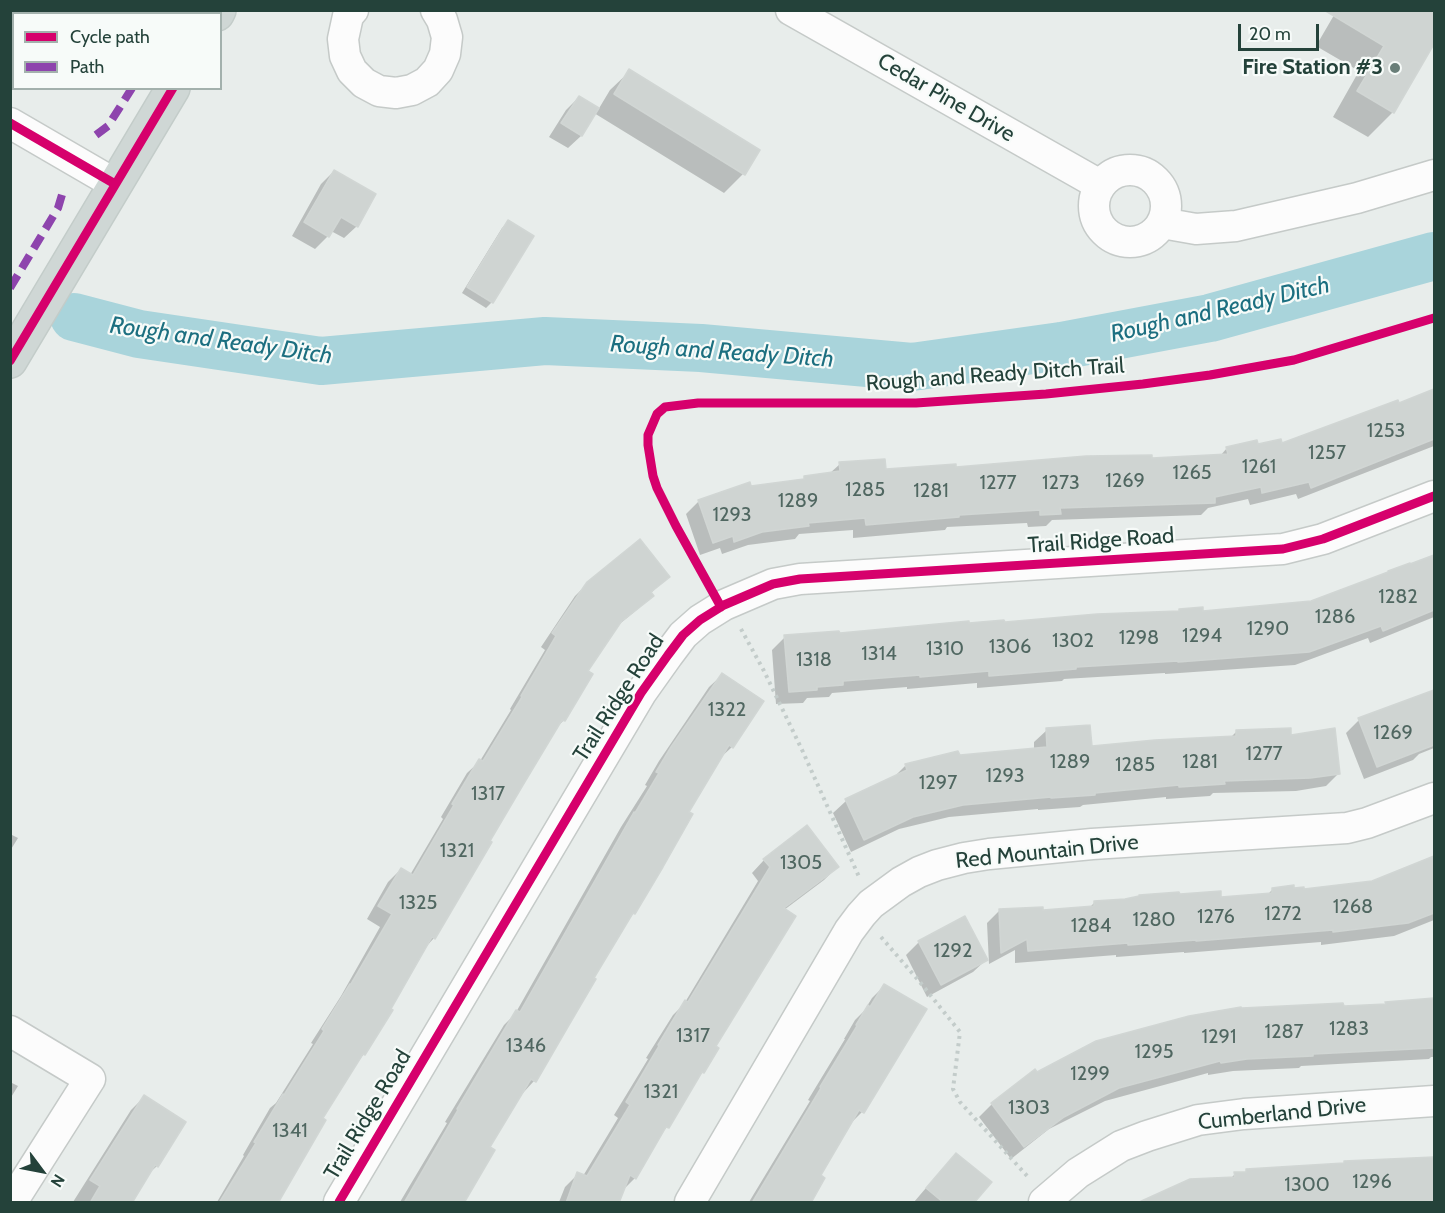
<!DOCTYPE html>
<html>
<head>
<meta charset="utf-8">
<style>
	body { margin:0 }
	#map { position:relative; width:1445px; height:1213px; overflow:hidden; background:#e8edeb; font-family:Cabin,sans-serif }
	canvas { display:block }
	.frame { position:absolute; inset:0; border:12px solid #24423a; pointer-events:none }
	.legend { position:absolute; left:12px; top:12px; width:210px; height:78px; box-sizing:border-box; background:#f7fbf9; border:2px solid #a3b1ad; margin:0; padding:8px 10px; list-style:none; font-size:18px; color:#24423a }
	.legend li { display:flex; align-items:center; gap:12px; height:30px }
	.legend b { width:30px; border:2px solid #a3b1ad }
	.north { position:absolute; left:12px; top:1141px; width:60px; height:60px; -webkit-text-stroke:4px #f7fbf9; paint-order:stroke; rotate:122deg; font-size:16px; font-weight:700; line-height:24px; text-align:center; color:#24423a }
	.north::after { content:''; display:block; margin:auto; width:21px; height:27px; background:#24423a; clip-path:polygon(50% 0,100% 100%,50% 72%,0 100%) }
	.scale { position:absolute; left:1238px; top:24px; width:81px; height:27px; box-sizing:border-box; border:3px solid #24423a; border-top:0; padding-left:8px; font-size:18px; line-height:21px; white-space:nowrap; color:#24423a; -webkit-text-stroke:4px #f7fbf9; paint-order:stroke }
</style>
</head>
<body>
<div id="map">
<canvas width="1445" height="1213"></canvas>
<div class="frame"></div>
<ul class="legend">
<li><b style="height:8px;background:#d6006c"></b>Cycle path</li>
<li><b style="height:8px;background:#8e44ad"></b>Path</li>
</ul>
<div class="north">N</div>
<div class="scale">20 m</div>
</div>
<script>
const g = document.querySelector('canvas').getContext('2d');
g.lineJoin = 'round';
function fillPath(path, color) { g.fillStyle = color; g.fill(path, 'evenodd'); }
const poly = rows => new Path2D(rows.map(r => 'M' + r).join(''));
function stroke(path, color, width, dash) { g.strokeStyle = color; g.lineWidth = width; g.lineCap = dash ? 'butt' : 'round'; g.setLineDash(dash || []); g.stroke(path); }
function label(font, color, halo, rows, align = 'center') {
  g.font = font + ' Cabin,sans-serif'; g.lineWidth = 4.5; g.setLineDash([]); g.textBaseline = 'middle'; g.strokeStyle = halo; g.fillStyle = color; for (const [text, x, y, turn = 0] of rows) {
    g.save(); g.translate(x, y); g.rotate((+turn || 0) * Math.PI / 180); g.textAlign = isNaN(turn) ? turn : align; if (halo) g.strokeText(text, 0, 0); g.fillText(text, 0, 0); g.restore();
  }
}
fillPath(poly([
	[10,10,93,10,99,14,14,14,14,41,10,39],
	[1337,10,1434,10,1434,41,1393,112,1368,137,1333,117,1359,71,1316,46],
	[630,71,743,174,724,193,594,113,581,136,568,148,549,137,566,110,579,97,598,110,610,90],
	[334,171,357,226,344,238,331,231,328,236,315,249,292,236,321,184],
	[508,222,492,302,486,308,462,293,502,228],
	[1434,391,1434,446,1298,499,1296,494,1250,505,1248,499,1208,508,1201,515,1052,520,1046,526,1028,527,1027,523,947,527,945,530,853,538,853,530,799,534,795,539,748,545,722,554,720,548,700,555,686,514,699,501,750,487,801,481,805,478,829,474,840,464,885,471,954,469,1220,456,1227,448,1281,445,1398,405],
	[1434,556,1434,617,1370,643,1368,638,1295,665,1165,674,1165,673,1064,679,1062,681,977,688,977,683,907,689,907,687,832,693,829,697,807,698,803,703,776,704,772,650,785,637,1004,624,1178,612,1179,611,1202,613,1311,602],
	[668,576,650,594,652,596,639,608,616,627,586,671,564,720,554,730,522,784,434,938,425,948,389,1010,391,1011,364,1054,357,1062,321,1118,276,1202,217,1202,244,1156,243,1155,270,1108,276,1103,313,1044,311,1043,341,996,380,927,367,919,388,882,401,869,410,875,443,819,441,817,467,773,480,761,511,710,510,709,545,650,541,647,575,596,588,583],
	[722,675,732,747,719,759,687,812,634,913,627,921,534,1081,522,1094,488,1147,462,1202,400,1202,447,1123,445,1122,504,1025,515,1014,621,827,647,786,645,785,659,761,709,687],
	[1434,691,1434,748,1419,754,1413,760,1364,779,1346,733,1359,720],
	[1047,730,1090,748,1231,737,1237,731,1290,736,1339,773,1326,786,1296,791,1213,793,1210,796,1166,799,1166,797,1083,805,1080,807,1038,810,1038,809,949,817,899,829,851,852,833,813,846,801,893,778,906,765,958,757,1034,750,1034,742],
	[10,834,18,838,10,851],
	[1434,858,1434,920,1394,936,1321,945,1321,942,1184,953,1184,952,1116,957,1116,955,1015,963,1015,950,989,964,987,923,1000,910,1042,911,1089,908,1094,903,1178,896,1220,899,1267,895,1273,889,1303,891,1373,883],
	[764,860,837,867,824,880,784,910,714,1046,703,1072,697,1078,667,1127,661,1134,635,1178,622,1191,618,1202,559,1202,565,1187,578,1174,583,1176,618,1118,614,1115,648,1059,646,1058,673,1015,684,1004,758,881,752,873],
	[964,918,986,960,973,972,927,997,906,955,918,943],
	[885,985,862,1112,849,1125,819,1176,809,1202,749,1202,810,1101,808,1100,845,1039,844,1039,855,1020,864,1011,872,998],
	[1434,1000,1434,1057,1431,1057,1429,1059,1301,1066,1299,1068,1233,1071,1208,1075,1208,1073,1105,1101,1049,1129,1011,1159,979,1117,992,1104,1037,1074,1342,1007,1384,1005,1386,1003],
	[10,1082,18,1086,10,1099],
	[144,1097,157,1166,145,1177,130,1202,73,1202,131,1110],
	[956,1155,972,1202,914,1202,943,1168],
	[1434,1158,1434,1202,1141,1202,1230,1179,1235,1174,1244,1173,1247,1171,1343,1164,1345,1162]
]), '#0003');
stroke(poly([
	[74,317,139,334,321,361,545,341,701,348,912,367,1061,346,1210,318,1434,256]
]), '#a9d4db', 48);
const building = poly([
	[1324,10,1434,10,1434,44,1394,113,1357,91,1384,46,1324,10],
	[629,69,760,150,745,175,614,94,629,69],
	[579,96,599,108,582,136,561,123,579,96],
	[334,170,376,194,358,227,341,217,329,237,304,222,334,170],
	[508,220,534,236,493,303,467,287,508,220],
	[1434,389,1434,439,1311,488,1309,482,1262,493,1261,487,1215,497,1215,503,1060,508,1061,514,1040,515,1040,510,959,515,959,517,866,525,865,518,808,523,809,526,762,532,734,542,733,536,713,543,698,500,750,482,751,486,804,479,804,476,840,471,839,462,885,459,886,469,956,464,956,467,1086,456,1152,455,1152,458,1228,454,1226,447,1257,440,1258,444,1281,439,1282,443,1398,400,1399,403,1434,389],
	[640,539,670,577,651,592,654,596,621,622,588,671,593,674,565,721,562,720,523,785,490,841,492,842,435,939,432,937,391,1009,393,1010,365,1055,363,1054,323,1118,326,1120,278,1203,219,1203,256,1143,254,1142,283,1094,284,1095,324,1031,322,1029,350,984,351,984,392,914,378,906,401,868,413,875,454,805,452,804,479,759,483,761,522,697,521,696,556,636,552,633,587,582,640,539],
	[1434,555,1434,610,1383,631,1381,626,1309,652,1178,662,1178,661,1076,667,1076,669,989,676,989,671,920,677,920,675,843,681,843,685,817,687,817,690,789,692,784,635,839,631,840,633,969,621,969,623,1004,620,1005,622,1097,614,1179,611,1179,609,1203,607,1203,611,1311,601,1388,572,1388,571,1410,563,1410,564,1434,555],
	[722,673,764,701,733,748,729,745,689,812,693,814,663,867,635,914,633,913,594,978,596,979,569,1025,536,1082,531,1079,490,1147,495,1150,464,1203,404,1203,458,1110,457,1109,516,1010,520,1012,634,812,635,813,659,773,656,772,671,747,722,673],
	[1434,690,1434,745,1377,767,1358,718,1434,690],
	[1090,725,1092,746,1155,740,1236,736,1236,730,1291,728,1291,735,1335,728,1340,774,1310,778,1224,781,1225,784,1179,787,1179,785,1095,793,1095,795,1051,798,1051,797,963,805,913,817,864,840,845,799,907,770,905,764,958,751,960,755,1047,747,1046,728,1090,725],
	[807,825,839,867,784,908,796,916,716,1046,719,1048,704,1073,702,1072,669,1128,666,1127,636,1179,630,1175,619,1203,566,1203,577,1172,587,1176,630,1105,626,1102,659,1046,658,1045,685,1000,688,1002,770,867,763,859,807,825],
	[1434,856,1434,913,1408,923,1333,932,1333,930,1196,941,1196,940,1128,945,1128,943,1028,951,1027,939,1001,953,999,909,1043,907,1043,910,1094,906,1094,901,1125,899,1139,896,1139,895,1179,892,1180,894,1221,891,1221,897,1272,893,1272,888,1294,885,1294,888,1304,887,1304,889,1372,881,1434,856],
	[965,916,988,960,941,985,918,941,965,916],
	[884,984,927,1009,864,1113,859,1110,821,1175,825,1178,811,1203,752,1203,821,1088,820,1087,857,1026,856,1025,868,1005,870,1007,884,984],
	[1434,998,1434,1048,1313,1054,1313,1056,1247,1059,1221,1063,1220,1061,1119,1088,1064,1117,1024,1147,991,1103,1035,1069,1037,1072,1096,1041,1189,1016,1241,1007,1242,1008,1343,1003,1344,1006,1386,1004,1385,1002,1434,998],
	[144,1095,186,1122,158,1167,155,1165,132,1203,90,1203,100,1186,90,1180,144,1095],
	[956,1153,992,1182,974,1203,944,1203,926,1188,956,1153],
	[1434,1157,1434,1203,1137,1203,1190,1179,1235,1177,1234,1172,1246,1172,1246,1169,1344,1163,1344,1161,1434,1157]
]);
fillPath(building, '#cfd4d2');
stroke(building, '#d1d6d4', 1.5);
const minor = poly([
	[353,10,348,16,343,39,345,56,352,71,364,83,379,91,396,93,412,90,427,82,438,70,445,54,447,37,442,20,436,10],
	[791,10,1100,185],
	[10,123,115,184],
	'1094 206a36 36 0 1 1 72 0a36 36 0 1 1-72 0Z',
	[1162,223,1196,229,1236,226,1357,198,1434,175],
	[10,1031,90,1079,12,1202],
	[339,1202,641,693,668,655,683,635,700,620,724,605,773,584,800,579,1283,549,1323,539,1434,496],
	[690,1202,849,931,861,915,871,904,901,882,919,872,937,865,964,858,989,854,1092,844,1347,828,1367,823,1434,798],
	[1044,1202,1078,1173,1121,1146,1147,1136,1198,1120,1244,1114,1434,1101]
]);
const major = poly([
	[217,14,219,10],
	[10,361,173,88]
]);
stroke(minor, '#c5cac8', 33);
stroke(major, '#c3ccc9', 36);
stroke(poly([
	[741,629,764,671,803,752,860,879],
	[881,937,919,981,960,1032,953,1089,960,1102,1029,1178]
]), '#c3ccca', 4, [3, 4.5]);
stroke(minor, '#fcfcfc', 30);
stroke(major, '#cfd7d5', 33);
stroke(poly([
	[144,14,146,10],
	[96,135,108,126,132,88],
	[10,288,58,208,64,188]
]), '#8e44ad', 8, [15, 8]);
stroke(poly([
	[10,123,115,184],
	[10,361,173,88],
	[721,607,676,526,657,488,653,476,648,445,648,435,657,414,665,407,698,403,916,403,1046,394,1143,384,1210,375,1294,360,1434,318],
	[339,1202,641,693,668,655,683,635,700,620,724,605,773,584,800,579,1283,549,1323,539,1434,496]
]), '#d6006c', 9);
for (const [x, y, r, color] of [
	[1395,68,6,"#697e78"]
]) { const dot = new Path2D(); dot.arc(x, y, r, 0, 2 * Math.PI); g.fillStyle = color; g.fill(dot); stroke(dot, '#f7fbf9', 2); }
label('20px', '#506761', null, [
	["1253",1386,431],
	["1257",1327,453],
	["1261",1259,467],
	["1265",1192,473],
	["1269",1125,481],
	["1277",998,483],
	["1273",1061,483],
	["1285",865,490],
	["1281",931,491],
	["1289",798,501],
	["1293",732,515],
	["1282",1398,597],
	["1286",1335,617],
	["1290",1268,629],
	["1294",1202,636],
	["1298",1139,638],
	["1302",1073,641],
	["1306",1010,647],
	["1310",945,649],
	["1314",879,654],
	["1318",814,660],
	["1322",727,710],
	["1269",1393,733],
	["1277",1264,754],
	["1289",1070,762],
	["1281",1200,762],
	["1285",1135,765],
	["1293",1005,776],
	["1297",938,783],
	["1317",488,794],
	["1321",457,851],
	["1305",801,863],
	["1325",418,903],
	["1268",1353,907],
	["1272",1283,914],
	["1276",1216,917],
	["1280",1154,920],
	["1284",1091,926],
	["1292",953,951],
	["1283",1349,1029],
	["1287",1284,1032],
	["1317",693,1036],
	["1291",1219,1037],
	["1346",526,1046],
	["1295",1154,1052],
	["1299",1090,1074],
	["1321",661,1092],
	["1303",1029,1108],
	["1341",290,1131],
	["1296",1372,1182],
	["1300",1307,1185]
]);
label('bold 22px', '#24423a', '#f7fbf9', [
	["Fire Station #3",1383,68]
], 'right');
label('22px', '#24423a', '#f7fbf9', [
	["Cedar Pine Drive",946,98,30],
	["Rough and Ready Ditch Trail",995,375,-4],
	["Trail Ridge Road",1101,541,-4],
	["Trail Ridge Road",619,698,-57],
	["Red Mountain Drive",1047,852,-6],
	["Cumberland Drive",1282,1114,-6],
	["Trail Ridge Road",368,1115,-59]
]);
label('italic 24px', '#1c6f80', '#f7fbf9', [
	["Rough and Ready Ditch",1220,310,-13],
	["Rough and Ready Ditch",221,341,8],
	["Rough and Ready Ditch",722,352,4]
]);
</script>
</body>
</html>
